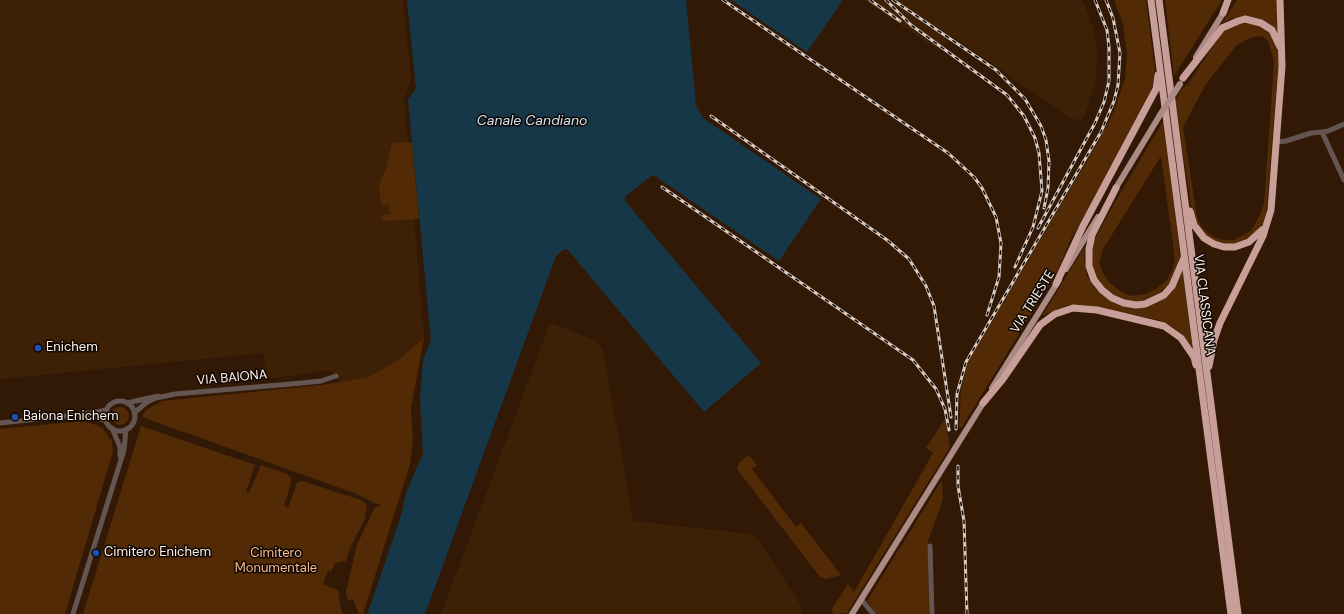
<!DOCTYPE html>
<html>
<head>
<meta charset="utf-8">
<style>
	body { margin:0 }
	canvas { display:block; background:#311906 }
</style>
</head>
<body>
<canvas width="1344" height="614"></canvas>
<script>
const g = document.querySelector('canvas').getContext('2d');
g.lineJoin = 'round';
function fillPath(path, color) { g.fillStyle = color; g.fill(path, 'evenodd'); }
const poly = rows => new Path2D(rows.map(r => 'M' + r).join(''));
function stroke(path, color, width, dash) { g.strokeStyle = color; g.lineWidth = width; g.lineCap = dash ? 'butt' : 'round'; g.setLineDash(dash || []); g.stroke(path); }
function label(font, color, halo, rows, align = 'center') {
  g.font = font + ' "DM Sans",sans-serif'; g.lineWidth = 3; g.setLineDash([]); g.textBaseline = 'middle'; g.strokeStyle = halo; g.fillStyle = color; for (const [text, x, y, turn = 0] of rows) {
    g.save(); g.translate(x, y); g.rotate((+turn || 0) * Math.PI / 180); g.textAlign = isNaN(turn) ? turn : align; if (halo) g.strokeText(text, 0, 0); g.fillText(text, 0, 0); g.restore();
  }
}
fillPath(poly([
	[0,0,403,0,411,80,404,99,424,338,398,360,369,377,340,382,330,370,268,379,263,353,0,379],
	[864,0,1082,0,1091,20,1088,21,1089,25,1092,24,1098,51,1095,85,1084,117,1080,120,1070,118,951,35,940,51],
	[550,323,597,341,603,349,633,521,751,534,757,538,802,607,801,614,441,614]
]), '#3e2006');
fillPath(poly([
	[1114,0,1146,0,1155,71,1151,91,1144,108,1070,241,1058,270,962,427,959,428,961,389,968,362,1098,142,1113,113,1125,79,1127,53,1123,24],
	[1165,0,1222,0,1174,76],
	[1237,0,1277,0,1280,35,1273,27,1263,20,1253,17,1232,18,1222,23],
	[1241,22,1261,26,1272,35,1279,56,1267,204,1265,218,1261,228,1247,241,1231,245,1216,243,1208,237,1193,218,1175,101,1181,90,1188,84,1221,34,1232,25],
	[1263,36,1269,43,1274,63,1264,204,1260,215,1251,231,1233,240,1224,240,1216,238,1209,234,1201,226,1197,217,1183,127,1206,84,1237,45,1253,37],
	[1165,118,1180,258,1169,285,1159,293,1141,301,1128,301,1108,293,1101,286,1093,271,1091,251,1094,241,1115,202],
	[1161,156,1175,259,1172,271,1166,281,1156,289,1145,294,1131,296,1120,291,1110,283,1104,275,1099,263,1103,249],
	[412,142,419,219,383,221,382,215,390,214,389,204,381,205,379,185,387,166,392,143],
	[1085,246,1084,258,1087,276,1093,286,1102,295,1115,303,1158,301,1172,292,1178,282,1184,267,1194,350,1184,336,1172,326,1159,320,1081,305,1068,305,1042,316],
	[424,338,411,408,413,441,410,464,363,614,359,614,353,599,348,601,346,592,357,545,375,507,381,506,354,493,142,417,146,410,162,401,322,385,369,377,398,360],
	'111 416a9 9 0 1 1 18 0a9 9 0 1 1-18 0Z',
	[945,419,950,447,847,613,833,614,832,609,848,584,854,592,933,453,926,448],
	[82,421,96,425,103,429,112,442,113,451,65,614,0,614,0,429],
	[141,426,255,465,246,492,249,493,261,465,287,474,291,478,291,483,284,506,288,508,297,483,302,481,361,500,367,505,365,519,350,548,346,561,335,563,331,572,328,571,323,584,338,590,340,606,343,614,83,614],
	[749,455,757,465,752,469,796,527,801,523,841,575,826,579,820,577,737,469,739,463],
	[942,480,943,499,928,541,929,614,876,614,867,601]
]), '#522a05');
fillPath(poly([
	[407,0,686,0,696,105,703,118,821,199,779,261,655,176,651,176,625,197,625,201,761,363,704,412,568,250,564,249,556,256,425,614,369,614,368,612,400,519,407,491,423,453,420,399,423,360,431,340,408,100,416,88],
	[731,0,843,0,807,52]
]), '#163748');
stroke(poly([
	[1322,132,1328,131,1344,124],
	[1276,142,1286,141,1311,133,1322,132,1344,180],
	'105 416a15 15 0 1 1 30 0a15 15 0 1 1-30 0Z',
	[127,403,158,396],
	[134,413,147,402,156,398,175,394,302,383,321,381,336,376],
	[88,415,106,421],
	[0,423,85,414,107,410],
	[112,428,120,447,120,456],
	[930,546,932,614],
	[861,599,873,614],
	[73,614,124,450,126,429]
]), '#655552', 5);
stroke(poly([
	[1196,57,1225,10],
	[1114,191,1160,115],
	[1066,269,1098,217],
	[992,388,1059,280],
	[852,614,985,400]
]), '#ab8a84', 6);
stroke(poly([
	[1151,0,1231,614],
	[1159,0,1238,614],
	[1223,13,1228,0],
	[1183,78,1222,28,1238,21,1245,19,1261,23,1272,30,1280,47],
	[1116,188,1092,235,1089,249,1089,266,1094,280,1102,290,1112,298,1124,303,1136,305,1145,304,1164,295,1172,286,1184,258],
	[1190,211,1194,225,1204,238,1214,244,1224,247,1235,247,1249,242,1262,230],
	[1056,284,1083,226,1156,89,1158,75],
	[1209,366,1214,340,1220,323,1263,236,1271,210,1282,66,1280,0],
	[983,403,1003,379,1040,325,1055,314,1073,308,1097,310,1164,326,1181,338,1194,357,1196,365]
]), '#c79f98', 7);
const rail = poly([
	[723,0,948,153,974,177,982,188,996,217,1001,243,999,277,987,315],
	[870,0,900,21],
	[886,0,911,25,1007,95,1024,116,1035,138,1039,153,1042,191,1033,227,1015,267],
	[893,0,996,70,1025,99,1041,126,1046,140,1049,161,1048,188,1044,208],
	[711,116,887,240,909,259,926,286,934,306,951,417],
	[662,187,913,360,936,389,945,409,949,430],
	[1038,228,1095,123,1104,102,1109,81,1109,47,1107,30,1095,0],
	[956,429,957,394,966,362,1101,132,1114,101,1118,85,1120,53,1113,18,1106,0],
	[958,466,958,486,964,521,967,614]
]);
stroke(rail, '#d9cbc2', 3);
stroke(rail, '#110702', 1.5, [4.5]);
stroke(poly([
	[1160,115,1180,84]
]), '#ab8a84', 6);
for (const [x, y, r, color] of [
	[38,348,4,"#1a4fb4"],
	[15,417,4,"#1a4fb4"],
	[96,553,4,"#1a4fb4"]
]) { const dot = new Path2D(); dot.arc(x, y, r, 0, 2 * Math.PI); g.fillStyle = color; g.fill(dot); stroke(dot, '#110702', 1.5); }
label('13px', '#fdf2eb', '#110702', [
	["VIA TRIESTE",1033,302,-58],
	["VIA CLASSICANA",1204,305,83],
	["VIA BAIONA",232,378,-5]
]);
label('13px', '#fdf2eb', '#110702', [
	["Enichem",46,348],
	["Baiona Enichem",23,417],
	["Cimitero Enichem",104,553]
], 'left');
label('13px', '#f7bb8f', '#110702', [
	["Cimitero",276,554],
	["Monumentale",276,569]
]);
label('italic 14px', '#cbe2ef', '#110702', [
	["Canale Candiano",532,121]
]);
</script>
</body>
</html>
